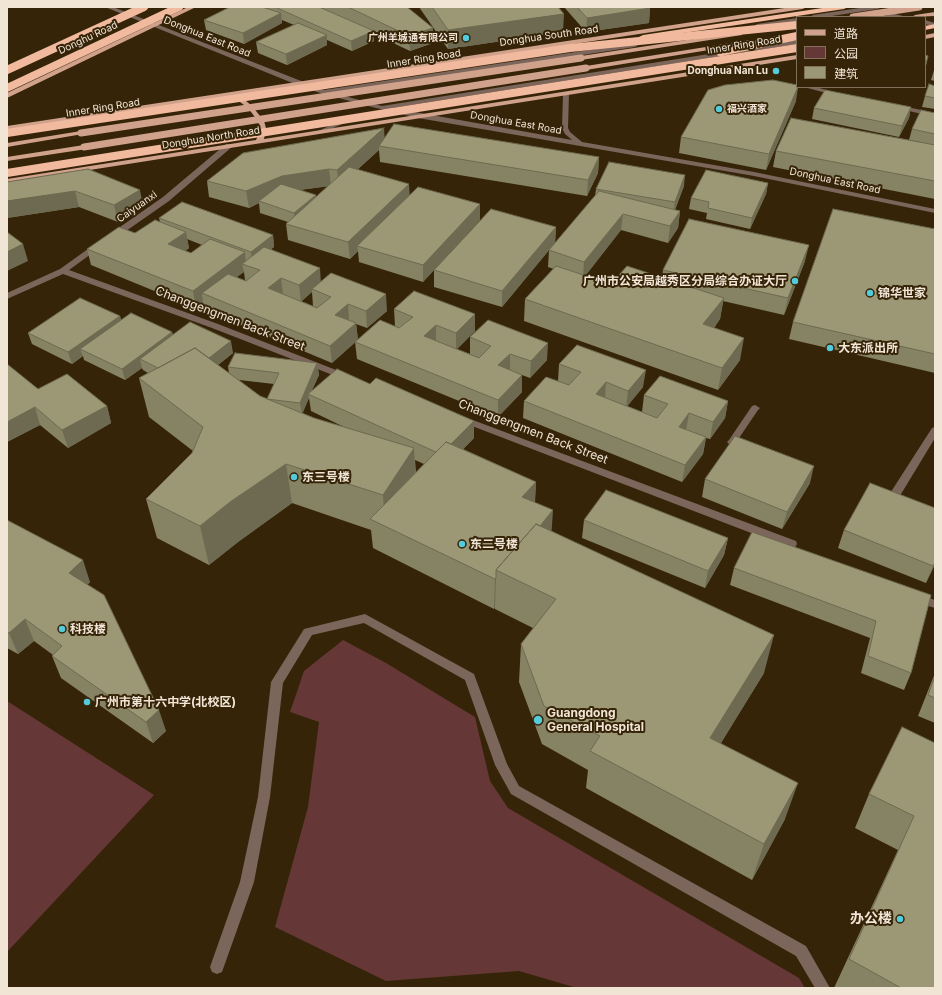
<!DOCTYPE html>
<html>
<head>
<meta charset="utf-8">
<style>
	body { margin:0 }
	#map { position:relative; width:942px; height:995px; overflow:hidden; background:#362408; font-family:Inter,"Noto Sans SC",sans-serif }
	canvas { display:block }
	.frame { position:absolute; inset:0; border:8px solid #f1e5d6; pointer-events:none }
	.legend { position:absolute; left:796px; top:16px; width:130px; height:72px; box-sizing:border-box; background:#362408; border:1px solid #81715a; margin:0; padding:5px 7px; list-style:none; font-size:12px; color:#f1e5d6 }
	.legend li { display:flex; align-items:center; gap:8px; height:20px }
	.legend b { width:20px; border:1px solid #81715a }
</style>
</head>
<body>
<div id="map">
<canvas width="942" height="995"></canvas>
<div class="frame"></div>
<ul class="legend">
<li><b style="height:5px;background:#d0a28b"></b>道路</li>
<li><b style="height:11px;background:#653736"></b>公园</li>
<li><b style="height:11px;background:#9c9774"></b>建筑</li>
</ul>
</div>
<script>
const g = document.querySelector('canvas').getContext('2d');
g.lineJoin = 'round';
function fillPath(path, color) { g.fillStyle = color; g.fill(path, 'evenodd'); }
const poly = rows => new Path2D(rows.map(r => 'M' + r).join(''));
function stroke(path, color, width, dash) { g.strokeStyle = color; g.lineWidth = width; g.lineCap = dash ? 'butt' : 'round'; g.setLineDash(dash || []); g.stroke(path); }
function label(font, color, halo, rows, align = 'center') {
  g.font = font + ' Inter,"Noto Sans SC",sans-serif'; g.lineWidth = 4; g.setLineDash([]); g.textBaseline = 'middle'; g.strokeStyle = halo; g.fillStyle = color; for (const [text, x, y, turn = 0] of rows) {
    g.save(); g.translate(x, y); g.rotate((+turn || 0) * Math.PI / 180); g.textAlign = isNaN(turn) ? turn : align; if (halo) g.strokeText(text, 0, 0); g.fillText(text, 0, 0); g.restore();
  }
}
fillPath(poly([
	[343,640,386,663,475,717,490,781,508,808,799,978,805,988,577,988,519,971,386,981,275,927,308,807,319,722,290,712,304,671],
	[7,701,154,795,7,952]
]), '#653736');
fillPath(poly([
	[105,7,113,7,324,90,635,43,638,45,635,47,333,93,382,106,797,40,797,44,392,108,572,140,565,134,562,128,563,94,566,92,569,94,568,128,570,132,582,142,754,172,935,209,935,213,754,176,418,118,376,108,320,93,295,84,105,7],
	[866,7,881,7,878,9,825,17,810,17,813,15,866,7],
	[878,10,903,16,904,17,893,17,876,13,875,12,878,10],
	[797,18,797,22,757,28,754,26,757,24,797,18],
	[925,20,935,23,935,27,925,24,925,20],
	[804,87,816,87,840,94,837,96,804,87],
	[898,105,935,113,935,117,896,108,895,107,898,105],
	[347,118,349,119,349,121,324,132,318,131,347,118],
	[226,144,232,144,233,146,169,201,116,238,110,238,110,234,163,197,226,144],
	[95,244,98,244,102,246,69,270,218,324,349,375,351,377,349,379,343,379,212,328,63,274,7,299,7,293,60,269,95,244],
	[755,405,760,408,758,410,735,444,729,444,727,442,729,440,752,406,755,405],
	[462,416,796,541,797,544,793,551,796,555,795,558,791,559,787,558,782,556,781,553,785,546,459,421,457,419,459,417,462,416],
	[935,427,935,438,895,504,887,504,886,501,887,498,932,428,935,427],
	[916,594,935,600,935,608,912,601,911,598,912,595,916,594],
	[365,614,474,674,507,764,519,786,806,946,830,988,815,988,796,956,511,794,495,765,465,680,364,623,312,635,283,683,270,797,254,882,222,972,217,974,212,972,210,967,240,882,258,797,271,682,304,629,365,614]
]), '#7c655a');
fillPath(poly([
	[188,7,196,7,7,98,7,93,188,7],
	[791,7,806,7,803,9,239,95,252,106,264,121,266,128,264,139,797,55,797,59,7,183,7,179,256,140,258,136,260,128,258,121,248,108,232,96,7,130,7,126,791,7],
	[935,12,935,16,912,17,915,15,935,12],
	[740,32,742,33,742,35,581,60,578,58,581,56,740,32],
	[935,33,935,37,925,39,925,35,935,33],
	[750,40,752,41,752,43,586,70,583,68,586,66,750,40],
	[81,131,85,133,83,134,7,147,7,143,81,131],
	[84,145,88,147,87,149,7,161,7,157,84,145]
]), '#d0a28b');
fillPath(poly([
	[829,7,848,7,844,9,643,39,639,37,643,35,829,7],
	[935,24,935,28,925,30,925,26,935,24]
]), '#f1ba9e');
stroke(poly([
	[853,17,919,7],
	[81,133,581,58],
	[84,147,586,68]
]), '#d0a28b', 7);
stroke(poly([
	[720,52,797,36],
	[7,70,144,7],
	[7,88,179,7],
	[7,133,570,48,797,25],
	[7,173,797,48]
]), '#f1ba9e', 8);
fillPath(poly([
	[230,7,319,7,322,8,321,7,407,7,433,43,410,51,374,34,374,41,352,51,327,40,327,45,287,65,258,53,256,42,294,25,282,20,282,23,244,44,206,30,204,20],
	[419,7,481,7,563,32,448,49],
	[564,7,649,7,650,8,649,23,586,32],
	[935,67,935,81,931,80],
	[935,86,935,109,922,107,925,96],
	[796,101,766,170,679,153,681,137],
	[911,107,909,118,899,137,812,119,814,108],
	[935,113,935,199,773,167,776,151,920,142,909,140,912,129],
	[384,138,599,157,598,173,587,196,380,162,379,150,357,170,409,184,409,195,480,204,480,220,423,282,359,262,358,251,350,259,288,240,286,224,288,222,260,213,259,203,249,208,209,197,207,181],
	[329,186,316,197,299,190],
	[88,169,143,206,118,222,79,207,7,218],
	[768,183,766,194,750,229,706,219,707,213,689,209,691,198],
	[684,186,675,210,680,211,678,228,668,243,621,230,585,276,611,284,662,277,663,270,805,261,784,315,723,301,720,319,714,328,740,360,718,390,524,321,525,299,554,269,548,267,549,250,502,307,434,287,434,270,556,227,555,243,595,196,596,189],
	[159,218,273,235,274,247,271,249,321,282,387,311,367,328,356,324,358,340,395,326,394,309,475,314,475,331,457,349,470,354,470,337,547,360,530,378,522,375,522,392,498,417,357,359,355,342,332,363,205,310,203,303,196,308,91,265,87,249,135,233,160,222],
	[187,239,202,245,191,253,185,251,189,248],
	[244,272,245,280,246,281,236,277],
	[312,292,313,306,301,301],
	[935,229,935,373,789,339,793,322],
	[120,316,121,320,172,332,173,335,233,353,218,365,229,373,228,367,317,363,319,375,311,392,370,384,474,421,474,438,463,449,536,482,535,502,551,531,764,673,721,743,785,819,752,880,586,788,588,770,542,744,519,682,521,644,533,628,495,609,495,607,494,609,373,548,371,530,292,503,238,542,209,565,157,538,146,499,192,453,193,451,149,417,139,378,148,373,143,370,142,368,125,380,84,360,83,356,72,364,32,344,28,333],
	[239,380,274,384,268,399,260,396],
	[309,398,311,411,344,427,314,418,302,413],
	[415,460,424,464,416,473],
	[7,364,38,389,107,406,111,423,68,448,40,425,7,442],
	[559,364,643,387,627,406,642,412,644,395,728,401,725,418,710,439,706,438,703,454,682,482,523,418,524,401,558,381],
	[705,479,810,483,782,529,702,497],
	[7,520,90,582,87,585,166,731,153,743,61,678,52,656,53,655,34,641,18,654,7,648],
	[584,520,728,538,724,555,705,588,582,538],
	[844,530,935,564,926,583,838,548],
	[734,568,931,595,911,673,904,690,861,673,870,638,730,585],
	[935,673,935,723,918,716],
	[935,743,935,988,834,988,898,850,855,828,869,794]
]), '#868264');
fillPath(poly([
	[650,8,649,23,586,32,587,18],
	[281,13,282,23,244,44,243,33],
	[564,14,563,32,448,49,448,30],
	[433,28,433,43,410,51,409,36],
	[374,31,374,41,352,51,351,41],
	[327,35,327,45,287,65,286,54],
	[798,87,796,101,766,170,769,154],
	[911,107,909,118,899,137,902,126],
	[384,128,385,144,379,146,379,150,339,186,337,170],
	[599,157,598,173,587,196,588,180],
	[329,169,331,186,284,192,259,201,259,203,249,208,246,191,282,176],
	[685,175,684,186,673,213,675,202],
	[768,183,766,194,750,229,752,218],
	[409,184,410,200,357,246,358,251,350,259,348,242],
	[140,190,143,206,118,222,114,205],
	[75,191,79,207,7,218,7,201],
	[316,195,317,207,295,224,294,213],
	[480,204,480,220,423,282,423,265],
	[680,211,678,228,668,243,670,226],
	[623,214,621,230,583,279,584,262],
	[556,227,555,243,502,307,502,291],
	[186,232,189,248,172,261,168,244],
	[273,235,274,247,252,264,251,252],
	[23,244,28,261,7,271,7,252],
	[809,245,805,261,784,315,788,298],
	[245,252,246,265,242,264,244,272,210,297,202,293,203,303,196,308,193,291],
	[320,268,321,285,312,289,312,292,301,302,299,285],
	[281,278,283,295,268,288],
	[386,294,387,311,367,328,366,311],
	[724,298,720,319,700,346,703,324],
	[348,304,349,321,335,315],
	[475,314,475,331,456,350,456,333],
	[120,316,123,328,80,349,83,356,72,364,68,352],
	[356,323,358,340,332,363,330,346],
	[436,325,436,342,424,336],
	[172,332,175,344,140,359,142,368,125,380,122,369],
	[744,338,740,360,718,390,722,368],
	[231,341,233,353,185,391,182,379],
	[548,343,547,360,530,378,531,361],
	[510,354,510,371,498,365],
	[317,363,319,375,310,395,308,394,309,398,302,415,300,403],
	[646,370,643,387,626,408,628,391],
	[522,375,522,392,498,417,498,400],
	[606,382,605,399,596,394],
	[728,401,725,418,710,439,713,422],
	[107,406,111,423,68,448,62,430],
	[35,407,40,425,7,442,7,422],
	[689,413,686,431,679,427],
	[474,421,474,438,441,472,441,454],
	[706,437,703,454,682,482,685,465],
	[414,448,416,488,385,526,383,495],
	[286,464,292,503,238,542,209,565,200,526,230,502],
	[814,466,810,483,782,529,787,512],
	[536,482,534,511,522,497],
	[553,510,551,540,501,572],
	[728,538,724,555,705,588,708,571],
	[83,560,90,582,77,595,69,573],
	[935,562,935,564,926,583,933,566],
	[496,578,495,607,494,609,495,579],
	[25,619,34,641,18,654,9,633],
	[774,635,764,673,701,775,710,738],
	[159,710,166,731,153,743,146,722],
	[798,783,785,819,752,880,764,844]
]), '#6d6a51');
const building = poly([
	[230,7,262,7,281,13,243,33,204,20,230,7],
	[275,7,319,7,374,31,351,41,275,7],
	[348,7,407,7,433,28,409,36,348,7],
	[432,7,558,7,564,14,448,30,432,7],
	[577,7,649,7,650,8,587,18,577,7],
	[298,23,327,35,286,54,256,42,298,23],
	[925,55,928,56,925,68,925,55],
	[773,80,797,85,797,87,798,87,769,154,681,137,708,90,725,85,773,80],
	[929,84,935,86,935,98,925,96,929,84],
	[825,90,911,107,902,126,814,108,825,90],
	[921,110,935,113,935,134,912,129,921,110],
	[791,118,935,145,935,181,776,151,791,118],
	[394,124,599,157,588,180,379,146,394,124],
	[384,128,337,170,329,169,282,176,246,191,207,181,243,153,384,128],
	[609,162,685,175,675,202,596,189,609,162],
	[349,167,409,184,348,242,286,224,349,167],
	[88,169,140,190,114,205,75,191,7,201,7,182,88,169],
	[706,170,768,183,752,218,708,208,709,202,691,198,706,170],
	[281,184,316,195,294,213,259,201,281,184],
	[418,187,480,204,423,265,357,246,418,187],
	[599,191,680,211,670,226,623,214,584,262,549,250,599,191],
	[182,202,273,235,251,252,159,218,182,202],
	[491,209,556,227,502,291,434,270,491,209],
	[833,209,935,229,935,354,793,322,833,209],
	[689,219,809,245,788,298,663,270,689,219],
	[155,220,186,232,168,244,191,253,210,239,245,252,193,291,87,249,119,227,135,233,155,220],
	[7,232,23,244,7,252,7,232],
	[264,247,320,268,299,285,281,278,268,288,317,308,331,297,312,289,331,273,386,294,366,311,348,304,335,315,356,323,330,346,202,293,228,274,246,281,260,270,242,264,264,247],
	[556,266,611,284,627,266,724,298,703,324,744,338,722,368,525,299,556,266],
	[414,291,475,314,456,333,436,325,424,336,479,358,491,346,470,337,488,320,548,343,531,361,510,354,498,365,522,375,498,400,355,342,380,320,399,328,413,317,394,309,414,291],
	[80,298,120,316,68,352,28,333,80,298],
	[131,313,172,332,122,369,80,349,131,313],
	[190,322,231,341,209,358,195,348,158,368,140,359,190,322],
	[577,345,646,370,628,391,606,382,596,394,657,418,668,404,644,395,660,376,728,401,713,422,689,413,679,427,706,437,685,465,524,401,546,377,569,385,581,372,559,364,577,345],
	[195,348,260,396,314,418,414,448,383,495,286,464,230,502,200,526,146,499,192,453,203,427,139,378,195,348],
	[235,353,317,363,300,403,267,399,279,373,228,367,235,353],
	[7,364,38,389,67,374,107,406,62,430,35,407,7,422,7,364],
	[337,369,370,384,376,378,474,421,451,444,446,442,436,452,308,394,337,369],
	[735,436,814,466,787,512,705,479,735,436],
	[446,442,536,482,522,497,553,510,540,526,536,524,496,570,496,578,495,579,370,519,446,442],
	[870,483,935,508,935,562,933,566,844,530,870,483],
	[606,490,728,538,708,571,584,520,606,490],
	[7,520,83,560,69,573,104,595,159,710,146,722,52,656,62,646,25,619,9,633,7,632,7,520],
	[536,524,774,635,710,738,798,783,764,844,590,751,600,736,544,706,521,644,556,599,496,570,536,524],
	[752,532,931,595,911,673,868,656,876,621,734,568,752,532],
	[935,676,935,698,928,695,935,676],
	[902,727,935,743,935,988,901,988,849,959,914,816,869,794,902,727]
]);
fillPath(building, '#9c9774');
stroke(building, '#6d6a51', 1);
for (const [x, y, r, color] of [
	[466,38,4,"#53cbdb"],
	[776,71,4,"#53cbdb"],
	[719,109,4,"#53cbdb"],
	[795,281,4,"#53cbdb"],
	[870,293,4,"#53cbdb"],
	[830,348,4,"#53cbdb"],
	[294,477,4,"#53cbdb"],
	[462,544,4,"#53cbdb"],
	[62,629,4,"#53cbdb"],
	[87,702,4,"#53cbdb"],
	[538,720,5,"#53cbdb"],
	[900,919,4,"#53cbdb"]
]) { const dot = new Path2D(); dot.arc(x, y, r, 0, 2 * Math.PI); g.fillStyle = color; g.fill(dot); stroke(dot, '#362408', 1.5); }
label('10px', '#f1e5d6', '#362408', [
	["Donghua South Road",549,36,-8],
	["Donghua East Road",207,37,22],
	["Donghu Road",88,38,-25],
	["Inner Ring Road",744,45,-9],
	["Inner Ring Road",424,59,-9],
	["Inner Ring Road",103,108,-9],
	["Donghua East Road",516,123,10],
	["Donghua North Road",211,138,-9],
	["Donghua East Road",835,181,12],
	["Caiyuanxi",137,207,-35]
]);
label('bold 10px', '#f1e5d6', '#362408', [
	["广州羊城通有限公司",458,38],
	["Donghua Nan Lu",768,71],
	["福兴酒家",727,109,"left"]
], 'right');
label('bold 12px', '#f1e5d6', '#362408', [
	["广州市公安局越秀区分局综合办证大厅",787,281,"right"],
	["锦华世家",878,293],
	["大东派出所",838,348],
	["东三号楼",302,477],
	["东二号楼",470,544],
	["科技楼",70,629],
	["广州市第十六中学(北校区)",95,702],
	["Guangdong",547,713],
	["General Hospital",547,727]
], 'left');
label('12px', '#f1e5d6', '#362408', [
	["Changgengmen Back Street",230,319,21],
	["Changgengmen Back Street",533,432,21]
]);
label('bold 14px', '#f1e5d6', '#362408', [
	["办公楼",892,919]
], 'right');
</script>
</body>
</html>
